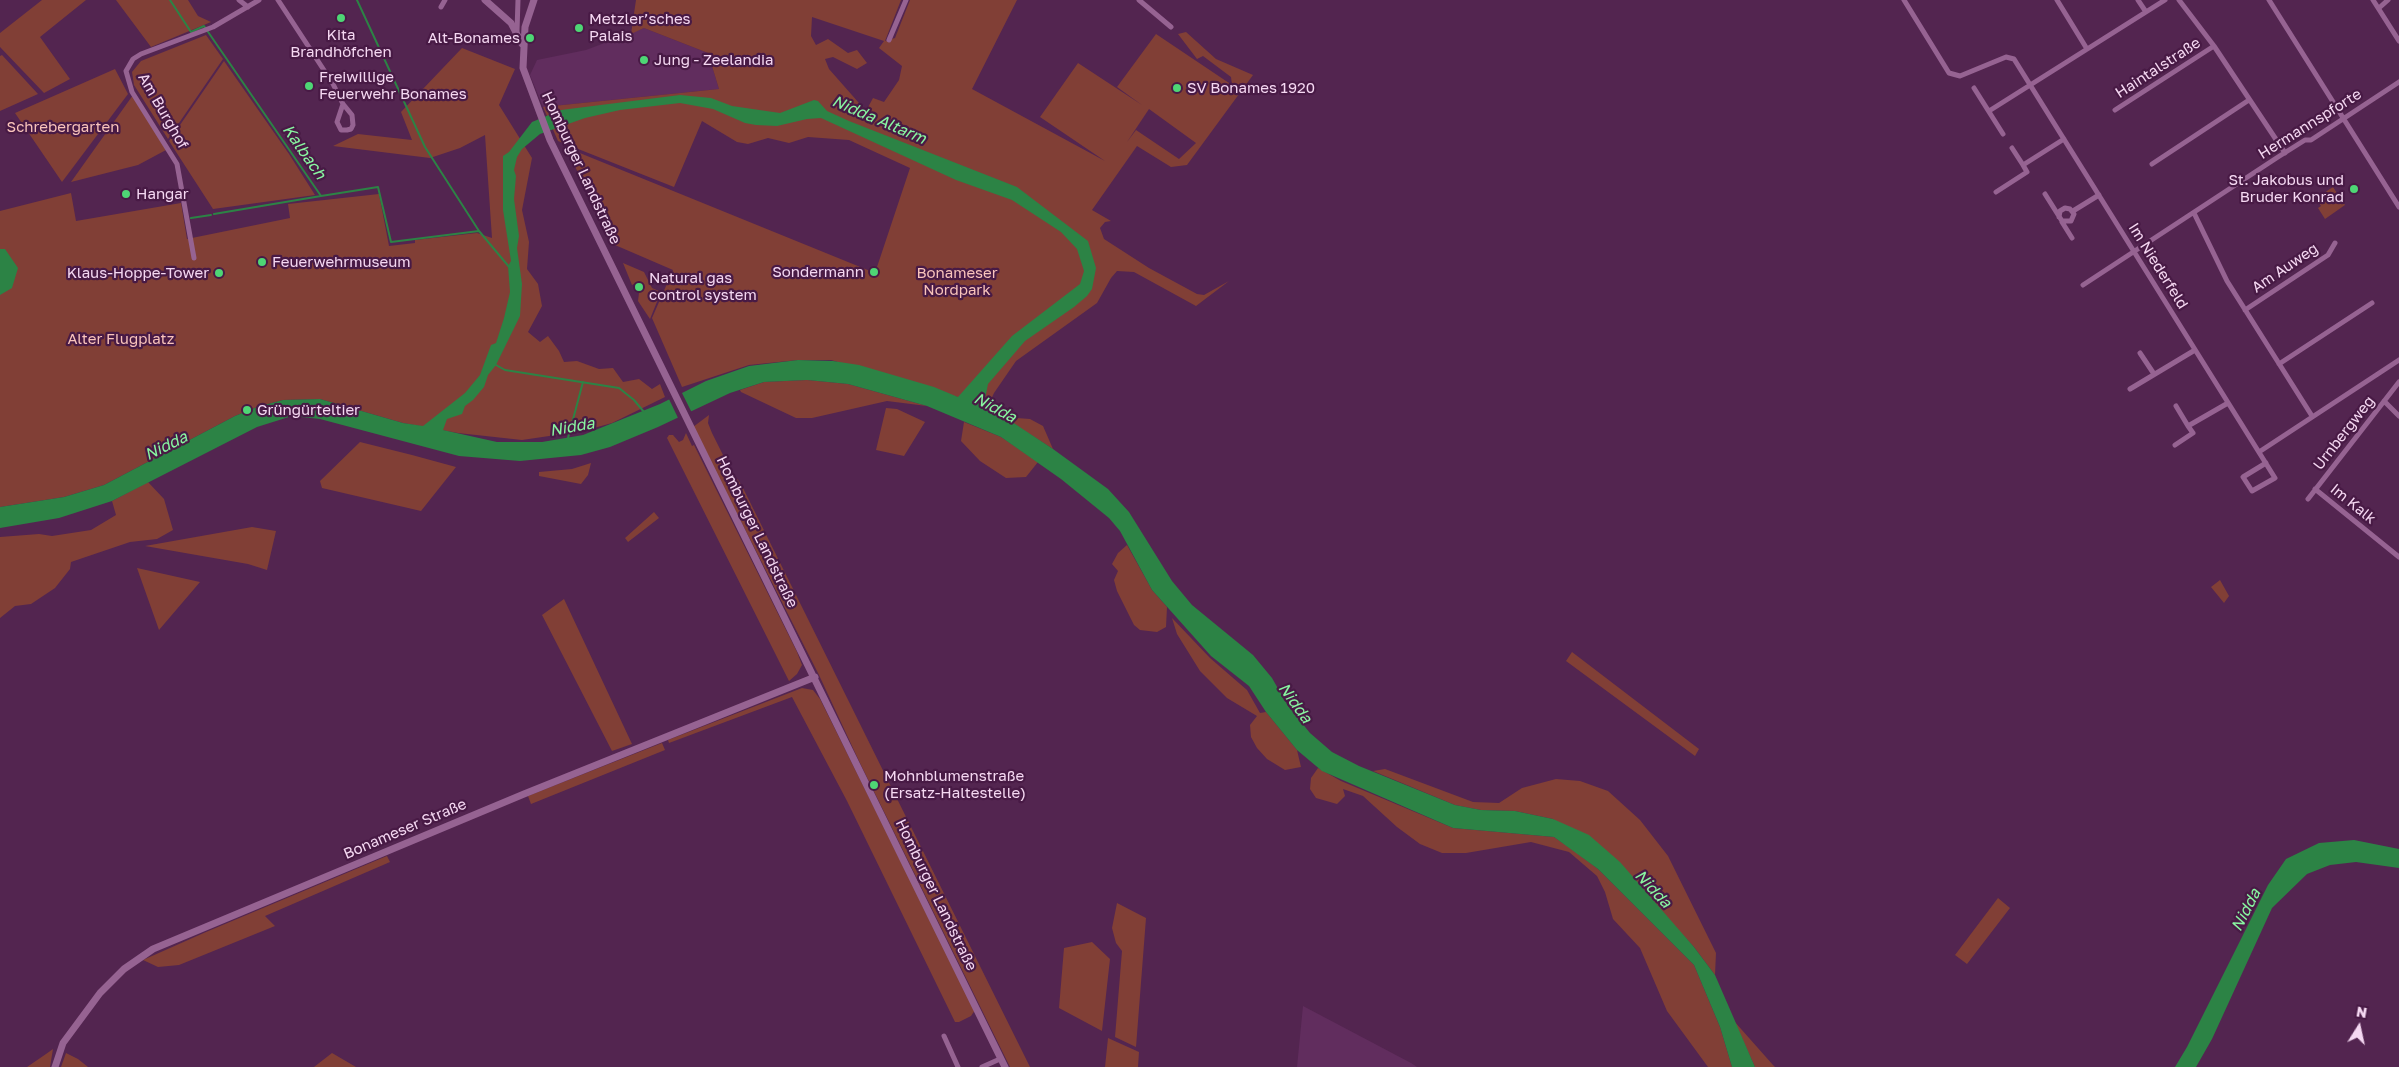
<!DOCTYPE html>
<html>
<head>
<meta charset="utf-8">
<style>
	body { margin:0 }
	#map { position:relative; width:2399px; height:1067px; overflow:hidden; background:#532550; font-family:"Golos Text",sans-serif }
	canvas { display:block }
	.north { position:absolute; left:2334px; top:1002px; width:50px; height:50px; -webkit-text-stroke:4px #481a45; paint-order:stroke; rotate:10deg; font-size:14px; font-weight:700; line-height:20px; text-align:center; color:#f5d8f2 }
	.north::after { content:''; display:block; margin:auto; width:18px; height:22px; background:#f5d8f2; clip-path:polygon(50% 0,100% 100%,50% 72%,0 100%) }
</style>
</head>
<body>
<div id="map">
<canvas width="2399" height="1067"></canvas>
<div class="north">N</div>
</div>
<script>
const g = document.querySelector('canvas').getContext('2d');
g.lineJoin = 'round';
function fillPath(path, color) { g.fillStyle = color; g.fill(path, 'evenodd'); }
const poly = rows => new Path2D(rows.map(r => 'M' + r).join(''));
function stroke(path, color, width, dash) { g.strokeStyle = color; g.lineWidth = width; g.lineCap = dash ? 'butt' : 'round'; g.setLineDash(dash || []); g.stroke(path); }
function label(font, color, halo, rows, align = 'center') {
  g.font = font + ' "Golos Text",sans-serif'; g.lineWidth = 4.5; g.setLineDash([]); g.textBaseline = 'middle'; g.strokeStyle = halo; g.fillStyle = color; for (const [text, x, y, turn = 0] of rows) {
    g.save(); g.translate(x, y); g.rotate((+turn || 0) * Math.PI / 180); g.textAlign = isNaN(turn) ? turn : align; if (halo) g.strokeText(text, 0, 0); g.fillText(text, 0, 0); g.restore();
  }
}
fillPath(poly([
	[644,28,708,53,719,89,543,107,530,75,537,60,586,50],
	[1303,1006,1411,1063,1417,1067,1297,1067]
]), '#612d5e');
fillPath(poly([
	[42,0,86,0,40,37,70,79,44,93,0,47,0,33],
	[116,0,188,0,198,16,211,22,151,47],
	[636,0,901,0,885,41,895,38,910,0,1017,0,972,89,1105,161,1040,117,1078,63,1142,105,1117,87,1156,34,1232,85,1231,77,1203,56,1197,59,1178,34,1186,32,1216,59,1253,75,1187,165,1171,167,1137,146,1092,210,1111,221,1105,222,1100,228,1104,239,1149,268,1197,294,1204,295,1229,281,1196,306,1134,272,1117,271,1111,278,1097,303,1016,361,994,393,988,406,831,360,798,360,749,365,682,387,652,318,673,270,615,245,565,147,875,273,910,168,849,140,808,137,789,143,768,138,748,144,737,142,702,121,674,187,558,141,543,107,719,89,708,53,644,28,631,34],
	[812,17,884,41,879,48,902,66,899,80,884,102,873,98,866,111,829,69,825,59,833,57,857,69,867,63,857,50,848,53,828,39,816,45,811,36],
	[1149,109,1196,143,1179,159,1136,130,1127,142],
	[206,35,223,59,168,139,134,85,132,72,141,61],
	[462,48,515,69,499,105,532,158,522,210,529,242,527,269,538,284,542,306,528,332,540,342,548,336,559,351,564,362,577,361,599,369,613,368,623,382,639,379,652,389,660,384,665,397,612,423,583,431,522,440,458,433,403,423,320,399,283,400,257,407,235,416,104,485,64,497,0,507,0,211,71,193,76,221,181,203,187,239,290,218,288,204,379,194,389,246,415,243,415,240,477,233,492,238,485,135,460,148,430,158,333,146,358,134,412,140,401,112],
	[2,55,38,94,0,111,0,56],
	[224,61,289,154,315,195,213,209,169,141],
	[115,69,128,94,62,182,15,113],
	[133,95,166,150,138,165,71,182],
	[2333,187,2345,205,2325,219,2318,208,2321,206,2316,198],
	[623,263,644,272,652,288,661,292,650,319,638,301,639,293,644,290,639,282,632,285],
	[807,380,848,384,927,406,887,401,812,418,796,418,741,392,740,390,764,382],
	[886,408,897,409,925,422,904,456,876,450],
	[709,415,708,423,712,433,729,467,742,486,1030,1067,1010,1067,859,761,819,675,693,427],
	[1003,417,1030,419,1043,426,1053,449],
	[964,422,1001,437,1038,462,1026,477,1006,478,980,461,961,441],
	[686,433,692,446,694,445,797,652,802,665,797,674,789,681,667,438,669,435,673,435,679,442,683,440],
	[360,442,412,455,456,467,421,511,322,488,320,481],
	[591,463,588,475,581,484,539,476,539,472,572,469],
	[148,482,164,499,173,530,157,539,130,542,71,562,70,569,55,588,31,604,15,606,0,618,0,537,39,534,52,536,91,530,116,515,112,501],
	[654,512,659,518,628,542,625,538],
	[252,527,276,531,267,570,248,564,145,546],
	[1127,545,1152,590,1167,607,1166,627,1157,632,1140,630,1134,625,1117,591,1114,580,1118,571,1112,564,1118,553],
	[137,568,200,582,159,630],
	[2220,580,2229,596,2224,603,2211,587],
	[564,599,632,744,612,751,542,615],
	[1172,618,1210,658,1247,690,1260,713,1266,712,1297,750,1301,767,1285,770,1267,759,1257,748,1251,737,1250,725,1257,716,1227,698,1200,671,1177,634],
	[1572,652,1699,749,1695,756,1566,661],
	[802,688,813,690,820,699,975,1010,971,1016,959,1022,955,1022,847,801,792,697,669,743,668,740],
	[662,743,665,750,531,804,528,796],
	[1318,768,1341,781,1453,828,1554,837,1573,850,1598,869,1694,965,1720,1027,1732,1067,1708,1067,1667,1011,1640,948,1613,919,1605,892,1597,876,1569,852,1531,842,1466,853,1442,853,1420,844,1397,827,1363,796,1343,789,1345,796,1337,804,1316,798,1310,789,1311,778],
	[1385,769,1473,802,1499,803,1522,788,1556,779,1580,781,1608,791,1640,820,1668,856,1716,953,1715,975,1694,947,1656,906,1553,819,1515,811,1481,810,1455,805,1373,771],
	[387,856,390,862,265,916,275,926,179,965,158,967,143,960,206,932],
	[1998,898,2010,908,1967,964,1955,955],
	[1117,903,1146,918,1136,1047,1115,1037,1122,951,1116,943,1112,928],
	[1092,942,1110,959,1102,1031,1059,1008,1064,948],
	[1734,1021,1773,1065,1775,1067,1755,1067],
	[1108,1038,1139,1052,1138,1067,1105,1067],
	[53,1049,50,1067,27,1067,46,1054],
	[66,1053,78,1059,88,1067,61,1067],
	[332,1053,356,1067,314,1067]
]), '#813f36');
fillPath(poly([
	[680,95,711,98,732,106,780,113,814,100,818,101,827,111,849,121,1017,187,1088,241,1096,268,1092,289,1087,296,1074,307,1025,341,988,384,985,399,988,406,1053,449,1108,489,1129,512,1172,581,1192,605,1253,655,1272,678,1288,706,1310,733,1332,752,1359,766,1455,805,1481,810,1515,811,1553,819,1589,835,1620,862,1694,947,1715,975,1755,1067,1732,1067,1720,1027,1694,965,1598,869,1554,837,1453,828,1322,771,1297,750,1266,712,1249,686,1211,656,1152,590,1120,531,1109,518,1061,479,1001,437,927,406,848,384,807,380,764,382,730,393,658,427,610,447,581,455,520,461,459,456,320,419,292,416,257,427,112,501,59,518,0,528,0,507,64,497,104,485,235,416,257,407,283,400,320,399,403,423,423,426,465,393,480,375,491,345,496,343,504,318,510,292,508,266,511,261,503,210,503,156,509,152,532,122,561,110],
	[680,103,713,109,745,123,756,125,777,126,807,119,821,118,956,180,1012,200,1061,232,1077,249,1084,271,1080,284,1012,336,958,397,934,387,859,365,833,361,798,360,749,366,706,381,660,404,583,435,542,442,497,442,443,430,447,419,462,414,465,406,473,400,484,387,488,375,496,365,520,316,522,284,517,248,519,236,514,199,516,176,514,170,517,157,522,149,540,134,585,118,620,110],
	[0,249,5,249,18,268,12,288,0,295],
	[2354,840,2399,849,2399,868,2356,862,2330,865,2307,874,2272,908,2212,1039,2196,1067,2175,1067,2187,1047,2268,885,2286,859,2319,843]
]), '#2c8345');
fillPath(poly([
	[681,391,692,413,679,420,668,397]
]), '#532550');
stroke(poly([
	[170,0,191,32,204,26,321,196,378,187,391,242,479,231,510,268],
	[357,0,425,147,479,231],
	[214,214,321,196],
	[191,218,211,215],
	[496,365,505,370,619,388,634,400,644,412],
	[568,438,583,382]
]), '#2c8345', 2);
stroke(poly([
	[239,0,248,7],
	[278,0,333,84,343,104,352,115,353,125,351,129,347,130,341,130,337,122,343,104],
	[1139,0,1171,27],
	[1904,0,1949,73,1960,76,2006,57,2014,59,2275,478,2252,491,2243,477,2266,463],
	[2057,0,2087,49],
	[2138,0,2146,12],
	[2179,0,2214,46,2285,153],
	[2269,0,2399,207],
	[2373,0,2399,41],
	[441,7,445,0],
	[2379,8,2388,0],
	[517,31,518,0],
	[889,40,906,0],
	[1974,88,2003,134],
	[2115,110,2214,46],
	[1989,111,2165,0],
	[2012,148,2023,165],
	[2152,164,2249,100],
	[1996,192,2027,172,2023,165,2064,139],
	[2045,194,2062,221,2071,221,2074,214,2070,209,2065,208,2060,211,2059,217],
	[2073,211,2099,195],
	[2194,213,2227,281,2312,416],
	[2062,222,2072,238],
	[194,258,177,164,132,92,126,71,133,59,141,54,213,27,259,0],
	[2083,285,2278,157,2305,140,2311,140,2399,82],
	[2245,310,2328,255,2335,243],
	[2140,353,2154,374],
	[2279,364,2372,303],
	[2130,389,2195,350],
	[2384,401,2399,416],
	[2176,406,2188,426],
	[2175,445,2193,433,2188,426,2228,403],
	[2259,452,2399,360],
	[2315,489,2399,557],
	[2308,499,2399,382],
	[944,1036,958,1067],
	[982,1067,1000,1059]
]), '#966392', 5);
stroke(poly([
	[485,0,511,23,522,44],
	[534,0,525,27,523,68,550,140,1005,1067],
	[55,1067,63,1043,100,993,124,969,153,949,524,794,815,677]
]), '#966392', 7);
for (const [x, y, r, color] of [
	[341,18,5,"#4ed675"],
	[579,28,5,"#4ed675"],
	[530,38,5,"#4ed675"],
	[644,60,5,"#4ed675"],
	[309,86,5,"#4ed675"],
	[1177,88,5,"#4ed675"],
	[2354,189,5,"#4ed675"],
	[126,194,5,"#4ed675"],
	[262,262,5,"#4ed675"],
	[874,272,5,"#4ed675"],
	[219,273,5,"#4ed675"],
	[639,287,5,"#4ed675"],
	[247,410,5,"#4ed675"],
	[874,785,5,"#4ed675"]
]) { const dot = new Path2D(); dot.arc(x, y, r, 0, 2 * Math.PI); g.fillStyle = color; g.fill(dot); stroke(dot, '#481a45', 2); }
label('15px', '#f5d8f2', '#481a45', [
	["Metzler’sches",589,19],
	["Palais",589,36],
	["Kita",341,35,"center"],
	["Brandhöfchen",341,52,"center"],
	["Alt-Bonames",520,38,"right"],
	["Jung - Zeelandia",654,60],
	["Freiwillige",319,77],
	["Feuerwehr Bonames",319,94],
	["SV Bonames 1920",1187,88],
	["St. Jakobus und",2344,180,"right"],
	["Bruder Konrad",2344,197,"right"],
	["Hangar",136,194],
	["Feuerwehrmuseum",272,262],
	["Sondermann",864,272,"right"],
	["Klaus-Hoppe-Tower",209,273,"right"],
	["Natural gas",649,278],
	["control system",649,295],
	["Grüngürteltier",257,410],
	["Mohnblumenstraße",884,776],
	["(Ersatz-Haltestelle)",884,793]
], 'left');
label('15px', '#f5d8f2', '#481a45', [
	["Haintalstraße",2158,68,-33],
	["Am Burghof",163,111,60],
	["Hermannspforte",2310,124,-32],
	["Homburger Landstraße",581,168,65],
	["Im Niederfeld",2158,266,58],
	["Am Auweg",2285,268,-34],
	["Urnbergweg",2344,433,-52],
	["Im Kalk",2353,504,39],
	["Homburger Landstraße",757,532,64],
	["Bonameser Straße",405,829,-23],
	["Homburger Landstraße",936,895,64]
]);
label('15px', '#f9c4bb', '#481a45', [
	["Schrebergarten",63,127],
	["Bonameser",957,273],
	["Nordpark",957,290],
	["Alter Flugplatz",121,339]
]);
label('italic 16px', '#89f6a1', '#481a45', [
	["Nidda Altarm",879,120,23],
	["Kalbach",304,152,55],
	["Nidda",995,408,28],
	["Nidda",572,427,-10],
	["Nidda",166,446,-26],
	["Nidda",1295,703,54],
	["Nidda",1653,889,47],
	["Nidda",2246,910,-63]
]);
</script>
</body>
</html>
